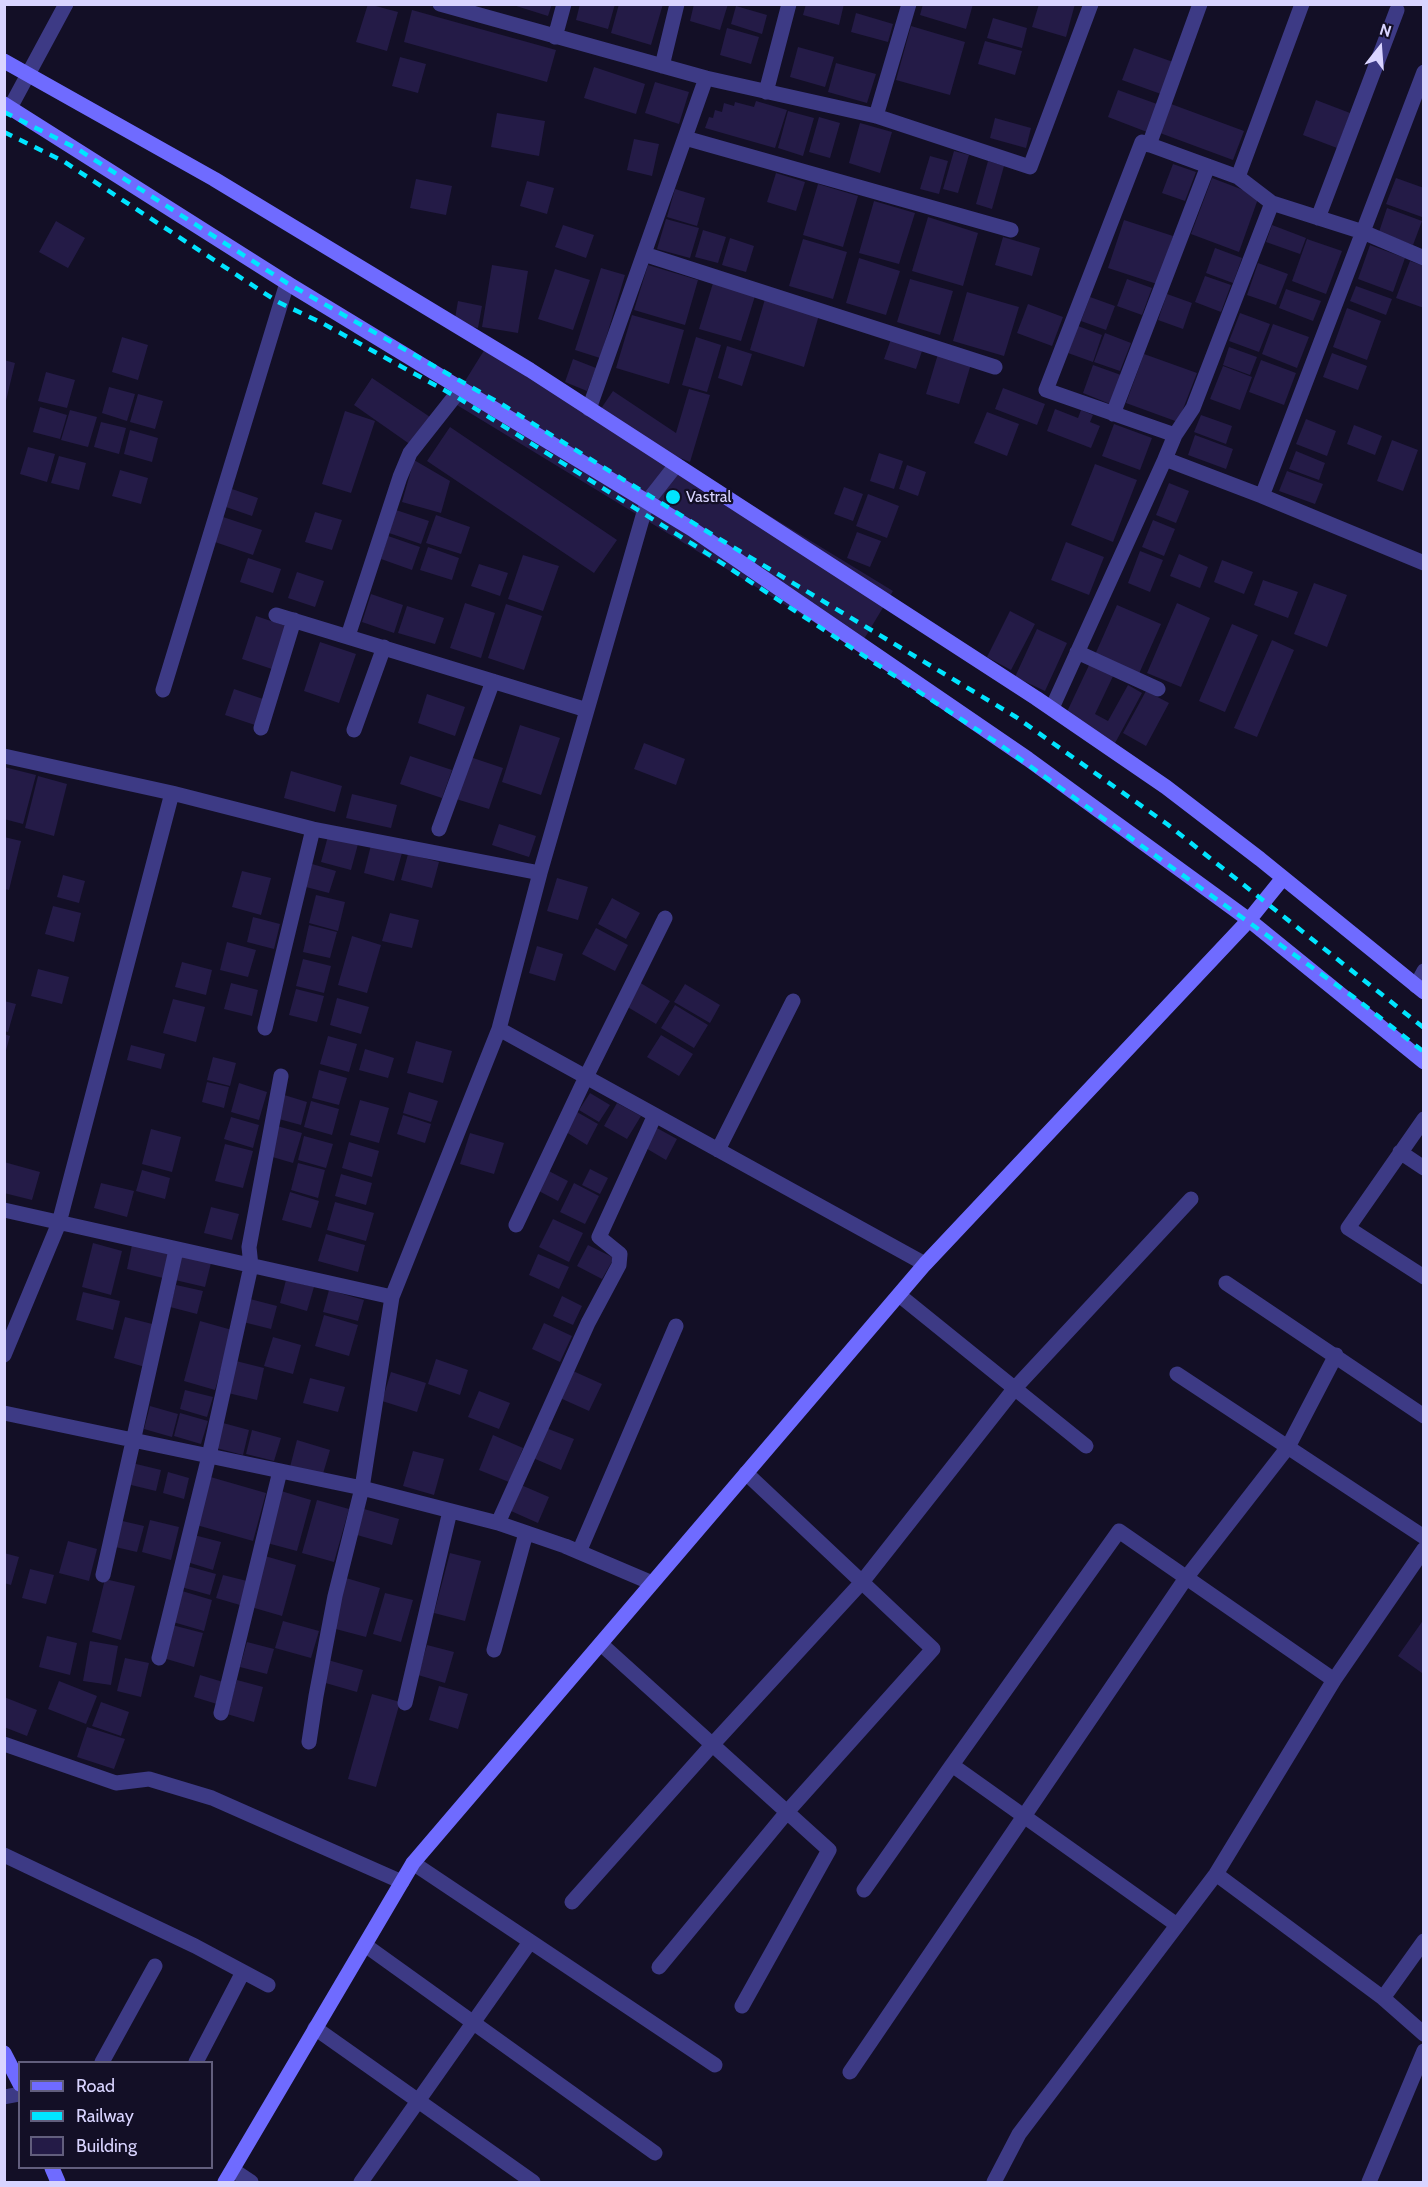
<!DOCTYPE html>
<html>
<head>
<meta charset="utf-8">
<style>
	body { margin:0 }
	#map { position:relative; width:1428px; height:2187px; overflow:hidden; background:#130f26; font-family:Cabin,sans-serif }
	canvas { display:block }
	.frame { position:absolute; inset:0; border:6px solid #d9d4ff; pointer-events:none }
	.legend { position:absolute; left:18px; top:2061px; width:195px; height:108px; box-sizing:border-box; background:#130f26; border:2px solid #625e7d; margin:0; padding:8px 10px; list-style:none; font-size:18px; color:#d9d4ff }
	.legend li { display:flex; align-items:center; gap:12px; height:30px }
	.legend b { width:30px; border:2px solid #625e7d }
	.north { position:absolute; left:1350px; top:18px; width:60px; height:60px; -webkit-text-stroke:4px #130f26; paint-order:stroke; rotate:17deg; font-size:16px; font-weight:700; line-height:24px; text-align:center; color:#d9d4ff }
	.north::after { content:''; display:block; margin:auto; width:21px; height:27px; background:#d9d4ff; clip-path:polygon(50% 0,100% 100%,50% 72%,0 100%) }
</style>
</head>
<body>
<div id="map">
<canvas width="1428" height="2187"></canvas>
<div class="frame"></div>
<ul class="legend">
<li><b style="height:8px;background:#6f6bff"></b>Road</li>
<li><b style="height:8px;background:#00e5ff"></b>Railway</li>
<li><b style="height:16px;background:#241b47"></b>Building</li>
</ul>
<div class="north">N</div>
</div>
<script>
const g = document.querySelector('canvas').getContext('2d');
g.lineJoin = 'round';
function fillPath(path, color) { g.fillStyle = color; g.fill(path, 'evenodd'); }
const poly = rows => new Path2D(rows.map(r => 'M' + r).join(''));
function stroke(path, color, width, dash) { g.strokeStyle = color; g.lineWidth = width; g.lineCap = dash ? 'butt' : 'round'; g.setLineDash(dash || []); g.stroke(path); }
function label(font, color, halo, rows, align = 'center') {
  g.font = font + ' Cabin,sans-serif'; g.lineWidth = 4.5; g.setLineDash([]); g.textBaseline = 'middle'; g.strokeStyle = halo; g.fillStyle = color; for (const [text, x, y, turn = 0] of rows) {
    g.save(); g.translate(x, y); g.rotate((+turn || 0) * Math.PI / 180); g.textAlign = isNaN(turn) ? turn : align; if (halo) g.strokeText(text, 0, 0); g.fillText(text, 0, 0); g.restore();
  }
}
fillPath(poly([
	[368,4,398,12,387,51,356,42],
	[510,4,552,4,548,16],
	[580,4,615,4,608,29,576,20],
	[619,4,663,4,651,45,611,33],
	[694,4,728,4,720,30,690,21],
	[806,4,844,4,839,25,803,15],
	[923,4,973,4,966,29,920,15],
	[1039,4,1075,4,1066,37,1032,27],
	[736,6,767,15,762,34,731,24],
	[412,10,556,50,547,82,404,42],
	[856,13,893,24,888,42,851,32],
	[993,18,1027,28,1022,48,987,38],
	[911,26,965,42,950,95,896,80],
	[727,28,759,37,751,64,720,55],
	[985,41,1022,51,1015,75,978,64],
	[798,47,834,57,825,87,790,77],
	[1134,48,1173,62,1161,94,1122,80],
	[400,57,426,64,418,93,392,86],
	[836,63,876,74,867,103,828,92],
	[594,67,645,84,636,114,584,98],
	[655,82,689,92,679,124,645,113],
	[1118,90,1157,104,1147,132,1108,117],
	[1316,100,1350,113,1337,148,1303,135],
	[756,101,787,110,775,148,705,128,709,117,713,118,715,110,722,112,724,103,734,106,735,102,754,107],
	[1171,104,1244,131,1233,160,1160,133],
	[788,111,814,118,803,156,778,148],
	[497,113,545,121,539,156,491,147],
	[819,117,840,123,830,158,809,152],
	[995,118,1031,128,1026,148,990,138],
	[860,123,892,132,880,173,849,163],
	[634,139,659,144,652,176,627,170],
	[954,151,969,155,958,193,943,189],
	[930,156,948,161,939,194,920,189],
	[988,161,1004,166,992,209,976,204],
	[1173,164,1196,172,1185,201,1162,193],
	[776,173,805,182,796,211,767,202],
	[1212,178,1259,196,1239,252,1191,234],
	[1396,178,1424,188,1424,211,1422,217,1386,204],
	[416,179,452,186,446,215,410,208],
	[527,181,554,188,547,214,520,206],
	[818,184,858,196,843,247,803,235],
	[675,189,705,198,697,226,667,217],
	[874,201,915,213,899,264,859,253],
	[1387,208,1422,221,1413,245,1379,232],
	[928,217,978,233,963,286,912,271],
	[666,219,699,228,690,258,657,249],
	[1124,220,1173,236,1157,284,1108,268],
	[56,221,85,238,68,268,39,252],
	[563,225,594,235,586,258,555,247],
	[1272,225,1306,238,1300,254,1266,242],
	[703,230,726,237,718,263,695,257],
	[1003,237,1040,248,1032,276,995,265],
	[730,238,754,246,746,272,722,265],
	[803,239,847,252,833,299,789,286],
	[1307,239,1342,251,1326,294,1292,281],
	[1370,245,1405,258,1393,292,1358,279],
	[1215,248,1242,258,1233,283,1206,273],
	[859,258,900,271,886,315,846,303],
	[1410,261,1424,266,1424,308,1396,298],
	[1258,263,1288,274,1276,305,1247,295],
	[492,265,528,271,518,333,482,327],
	[648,265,698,280,685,325,634,310],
	[601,268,625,275,600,358,575,350],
	[555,269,590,280,573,330,538,319],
	[1205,276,1231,285,1221,312,1195,302],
	[910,279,953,291,940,335,897,322],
	[1127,279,1152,288,1142,315,1117,306],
	[713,283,755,296,741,341,699,329],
	[1356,286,1392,299,1386,315,1350,301],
	[1286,289,1321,301,1313,321,1279,308],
	[967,292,1019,307,1004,356,953,341],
	[1167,294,1192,303,1183,329,1158,320],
	[1090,297,1115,306,1106,330,1081,321],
	[765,299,819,315,804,367,750,350],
	[458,301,482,306,478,328,454,324],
	[1028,304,1063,317,1052,346,1017,333],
	[1347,308,1381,321,1367,360,1333,347],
	[1240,313,1270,324,1259,352,1229,341],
	[632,315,684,330,669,384,616,368],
	[1273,324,1309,337,1297,368,1262,354],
	[1078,326,1102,335,1093,362,1068,353],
	[1105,333,1131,343,1120,371,1094,362],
	[122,337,148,345,138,380,112,372],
	[696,337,721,345,707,392,682,385],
	[891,339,923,348,916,369,884,359],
	[488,344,600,410,613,391,676,433,689,389,710,395,690,462,665,452,893,591,858,649,452,402],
	[727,346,752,354,742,386,718,378],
	[1229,347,1257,357,1250,375,1223,365],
	[1332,353,1367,366,1358,390,1323,377],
	[938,354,971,364,959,404,926,394],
	[1144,354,1197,373,1178,422,1126,403],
	[573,359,596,368,587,391,565,382],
	[4,360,15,363,5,405,4,405],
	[1261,360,1296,373,1284,405,1249,392],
	[1093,365,1121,375,1110,404,1083,393],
	[1223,366,1252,377,1240,410,1210,399],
	[46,372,75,380,67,408,38,401],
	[372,378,430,417,411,445,354,405],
	[109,387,135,394,127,421,102,413],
	[1003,388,1045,404,1037,425,995,409],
	[138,394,163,401,155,429,130,422],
	[40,407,67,415,60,439,33,432],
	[1055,409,1078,418,1081,410,1093,415,1090,422,1100,426,1091,448,1047,431],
	[70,410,97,417,88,447,61,440],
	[345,411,375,421,351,493,322,484],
	[987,412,1019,424,1007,456,974,443],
	[1201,415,1232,426,1226,444,1194,432],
	[1306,419,1336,431,1327,456,1296,444],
	[101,422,126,428,119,454,94,447],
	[1114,424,1152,438,1140,470,1102,456],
	[1354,425,1382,436,1375,455,1347,444],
	[450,427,617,540,594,573,427,461],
	[130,430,158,438,152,462,124,454],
	[1195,435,1233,449,1226,469,1188,455],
	[1392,440,1418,450,1403,491,1377,481],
	[28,447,55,454,47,482,20,474],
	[1296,451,1325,463,1319,480,1289,469],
	[879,453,903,461,894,489,870,481],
	[59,456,86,463,79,490,51,483],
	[414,460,450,481,441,513,402,502],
	[1095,464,1137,480,1113,542,1071,525],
	[907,465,926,472,918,496,899,489],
	[120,470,148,478,141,504,112,496],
	[1287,471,1323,484,1315,504,1279,491],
	[1169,483,1189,491,1176,523,1156,515],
	[844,487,863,494,853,521,834,514],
	[232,489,258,498,252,516,226,507],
	[868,494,899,506,887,538,856,526],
	[396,510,429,521,421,544,389,533],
	[315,512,342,520,332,550,305,542],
	[436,515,470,527,461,554,426,543],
	[220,516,262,530,253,555,212,541],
	[1153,520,1175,529,1164,556,1142,547],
	[857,532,881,541,870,567,847,558],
	[388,536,420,547,412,570,381,559],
	[1066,542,1104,557,1089,595,1051,580],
	[428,547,459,558,452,580,420,570],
	[1140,551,1163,560,1150,592,1128,583],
	[1179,554,1208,567,1200,588,1170,576],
	[523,555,559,566,543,611,508,599],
	[248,558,281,569,273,593,240,582],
	[1222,560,1253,572,1244,594,1214,582],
	[479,564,508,573,500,596,471,586],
	[297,572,324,581,315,607,288,598],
	[1263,580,1298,592,1288,618,1254,605],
	[1314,583,1347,595,1327,647,1294,634],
	[371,594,403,605,394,633,362,622],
	[465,603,495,613,481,658,450,648],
	[1177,603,1210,618,1181,687,1147,673],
	[506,604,542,616,524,670,488,658],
	[1117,605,1161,624,1138,676,1094,657],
	[407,606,444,618,435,644,398,633],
	[1010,611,1035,624,1011,670,987,657],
	[256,616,286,626,272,669,242,659],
	[1232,624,1258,635,1225,712,1199,701],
	[1037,629,1067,643,1045,691,1015,677],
	[1272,640,1294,650,1257,737,1234,728],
	[320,642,356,654,339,703,304,691],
	[1091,661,1115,672,1095,714,1108,721,1128,685,1142,693,1114,745,1065,716],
	[234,689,263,699,255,725,225,715],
	[1146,691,1169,703,1146,746,1123,733],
	[427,694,465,707,455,736,418,723],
	[520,725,560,738,541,795,502,782],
	[644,743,685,759,676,785,634,769],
	[410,756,452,770,442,798,400,784],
	[470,757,503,768,489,809,456,799],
	[4,767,36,775,23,824,4,819],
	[291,771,342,786,335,812,284,798],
	[38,776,67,784,54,836,25,828],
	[352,794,397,805,391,828,346,818],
	[499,824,536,836,529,857,492,845],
	[328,836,358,844,351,870,321,862],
	[4,837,21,841,9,890,4,889],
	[371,845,402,853,394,881,364,873],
	[408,854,439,862,432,888,401,880],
	[312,864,336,871,329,893,306,887],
	[242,871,271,878,261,915,232,907],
	[63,875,85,881,79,903,57,897],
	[557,878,588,887,578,920,547,911],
	[316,895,345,902,338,931,309,923],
	[612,898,640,913,626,939,598,924],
	[53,906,81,913,74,942,45,934],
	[390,913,419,920,412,948,382,941],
	[253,917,280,924,274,949,247,942],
	[309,925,337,932,330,958,303,952],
	[596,928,628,945,615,971,582,954],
	[352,936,381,945,367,993,338,985],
	[227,942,256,950,248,977,220,970],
	[537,946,563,954,555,981,529,973],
	[303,959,331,966,324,993,296,986],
	[182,962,212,970,206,995,175,987],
	[38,969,69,977,62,1004,31,996],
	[639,982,670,1001,656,1024,626,1006],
	[231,983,258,990,252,1016,224,1009],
	[685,984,720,1005,710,1023,674,1002],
	[296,989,324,996,317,1022,289,1015],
	[337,998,369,1007,361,1034,330,1025],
	[173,999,205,1007,196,1042,163,1033],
	[4,1001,16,1004,8,1032,4,1031],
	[675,1005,708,1025,694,1048,661,1028],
	[4,1034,10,1036,5,1054,4,1054],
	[661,1035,693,1054,679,1076,647,1057],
	[328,1036,357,1044,349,1072,320,1064],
	[416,1041,452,1051,443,1083,407,1073],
	[131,1045,165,1054,161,1069,127,1060],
	[365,1049,394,1058,388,1078,359,1070],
	[213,1057,236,1063,230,1086,207,1080],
	[319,1070,347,1078,339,1105,312,1098],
	[207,1082,229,1087,224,1108,202,1102],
	[239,1083,267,1092,259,1120,231,1112],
	[409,1092,438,1101,431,1122,403,1113],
	[590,1093,610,1105,599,1122,579,1110],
	[281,1094,307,1102,301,1125,275,1118],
	[360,1100,389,1108,379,1143,350,1135],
	[311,1101,339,1109,332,1135,304,1127],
	[617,1103,641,1116,627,1139,604,1126],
	[577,1112,598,1124,587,1145,566,1132],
	[403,1115,431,1124,425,1143,397,1134],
	[231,1117,259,1125,253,1148,224,1139],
	[277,1126,302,1133,293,1163,269,1156],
	[655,1127,677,1139,666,1160,644,1147],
	[151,1129,181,1137,172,1172,142,1164],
	[470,1133,504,1143,494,1174,460,1164],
	[304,1136,333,1144,326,1168,298,1160],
	[349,1142,379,1151,372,1177,342,1168],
	[225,1144,253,1151,243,1188,215,1181],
	[4,1162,40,1172,32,1200,4,1193],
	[298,1163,325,1170,318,1198,291,1190],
	[545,1169,568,1181,558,1201,535,1189],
	[590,1169,608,1178,600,1194,582,1185],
	[142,1170,170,1178,165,1199,136,1191],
	[341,1174,372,1183,366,1205,335,1196],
	[101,1183,134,1191,127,1217,94,1208],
	[574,1183,599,1196,585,1224,560,1212],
	[290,1192,319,1201,311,1228,282,1220],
	[335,1202,374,1213,366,1241,327,1230],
	[211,1207,239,1214,232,1240,204,1233],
	[553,1219,583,1233,569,1262,539,1247],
	[326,1234,365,1245,358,1272,318,1261],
	[93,1243,122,1251,111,1295,82,1287],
	[132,1245,169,1254,163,1278,127,1269],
	[588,1245,614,1258,602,1279,577,1266],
	[538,1254,569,1267,559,1289,529,1275],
	[181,1256,211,1263,205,1287,175,1280],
	[286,1280,314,1287,307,1311,280,1303],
	[176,1285,203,1291,197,1314,170,1307],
	[329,1290,364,1300,358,1321,323,1312],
	[83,1292,120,1301,113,1330,76,1320],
	[562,1296,582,1306,573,1325,553,1316],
	[250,1299,277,1306,271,1329,243,1322],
	[324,1315,358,1325,349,1356,315,1346],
	[125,1317,156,1325,145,1367,114,1358],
	[200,1321,232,1330,215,1390,184,1381],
	[544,1323,572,1336,560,1362,532,1349],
	[273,1337,301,1345,293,1374,264,1366],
	[436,1359,468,1370,460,1395,428,1384],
	[236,1361,264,1368,257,1400,228,1393],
	[573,1371,602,1384,589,1411,560,1398],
	[391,1372,426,1383,417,1412,382,1401],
	[310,1378,345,1387,338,1412,303,1403],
	[185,1390,213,1397,207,1417,180,1409],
	[479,1391,510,1403,499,1429,468,1417],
	[150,1406,178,1414,172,1437,144,1429],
	[180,1413,208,1421,201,1444,174,1436],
	[223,1423,249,1430,243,1455,216,1448],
	[546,1428,574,1439,561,1470,533,1458],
	[252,1430,281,1438,274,1461,246,1454],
	[493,1435,523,1448,509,1482,479,1470],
	[297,1440,330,1450,322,1477,290,1467],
	[413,1451,444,1459,434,1495,403,1486],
	[132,1463,161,1470,156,1491,127,1484],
	[168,1472,189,1478,184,1499,163,1493],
	[207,1476,266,1493,253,1541,193,1524],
	[521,1485,549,1497,538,1523,511,1511],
	[281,1491,311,1500,297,1551,267,1543],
	[317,1500,349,1509,334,1562,302,1553],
	[364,1509,399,1519,392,1545,357,1535],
	[118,1520,144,1526,137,1552,111,1546],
	[150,1520,179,1527,171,1560,142,1552],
	[194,1535,221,1542,213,1570,187,1562],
	[68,1541,97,1549,89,1581,59,1573],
	[4,1553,19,1557,11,1585,4,1583],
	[450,1553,481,1561,465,1621,434,1613],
	[265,1556,296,1565,282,1616,251,1607],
	[187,1566,216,1574,210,1595,181,1587],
	[30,1569,54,1575,46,1604,22,1598],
	[223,1575,247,1581,240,1605,216,1598],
	[346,1578,380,1588,366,1637,332,1628],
	[105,1579,135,1586,121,1640,92,1632],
	[182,1591,212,1600,204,1631,173,1622],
	[385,1593,413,1600,401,1642,373,1634],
	[1424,1619,1424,1671,1422,1673,1398,1656],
	[283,1621,319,1631,311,1658,275,1648],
	[172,1625,203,1633,194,1667,163,1658],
	[47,1636,77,1643,70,1675,39,1667],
	[90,1641,118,1646,111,1685,83,1681],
	[247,1642,274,1649,267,1674,240,1667],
	[427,1645,454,1652,445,1683,418,1675],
	[125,1658,149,1663,141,1697,117,1691],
	[328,1660,363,1670,357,1692,322,1682],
	[200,1675,223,1682,217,1704,194,1697],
	[237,1680,263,1687,254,1722,227,1714],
	[59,1681,97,1696,86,1724,48,1709],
	[439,1686,468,1694,458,1729,429,1720],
	[372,1694,400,1702,376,1787,348,1779],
	[4,1697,37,1710,27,1736,4,1727],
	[101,1702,129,1712,121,1736,92,1726],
	[87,1727,125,1739,114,1769,77,1757]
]), '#241b47');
stroke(poly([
	[440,4,706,78,876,116,1030,167,1091,4],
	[555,37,564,4],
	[662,66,677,4],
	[766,92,789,4],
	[11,106,66,4],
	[876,116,909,4],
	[685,138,1011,230],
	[1149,145,1200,4],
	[1238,177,1302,4],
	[1318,218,1397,10],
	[644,254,995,367],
	[589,409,706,78],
	[1113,414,1208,166],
	[1175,435,1193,408,1272,203],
	[1165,459,1175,435,1046,390,1142,142,1238,177,1272,203,1363,232,1424,258],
	[1262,496,1424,563],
	[276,615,587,710],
	[348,636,400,477,410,453,455,396],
	[1077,652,1158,689],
	[163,690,287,283],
	[1052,708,1165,459,1262,496,1424,72],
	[261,728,294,620],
	[354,730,384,647],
	[4,756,172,793,313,829,540,873],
	[439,829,493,681],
	[1416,986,1424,971],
	[265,1028,313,829],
	[499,1029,925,1264],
	[1424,1119,1348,1228,1424,1277],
	[718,1150,793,1001],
	[1400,1152,1424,1168],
	[4,1210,392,1297],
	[516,1225,586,1077,665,918],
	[1226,1283,1424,1416],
	[899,1295,1086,1446],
	[4,1355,59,1223,172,793],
	[1177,1374,1424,1537],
	[4,1413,362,1488,498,1523,565,1546,652,1583],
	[498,1523,588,1323,619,1265,620,1254,599,1237,655,1115],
	[579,1552,676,1326],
	[103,1575,176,1250],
	[601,1644,829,1850,742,2006],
	[494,1650,526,1533],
	[159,1658,209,1456,251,1266,249,1247,281,1076],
	[405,1703,450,1511],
	[221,1713,280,1471],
	[309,1742,316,1696,335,1596,362,1488,392,1297,499,1029,540,873,647,502,676,465],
	[4,1744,116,1783,149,1779,212,1798,402,1882],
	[4,1855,195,1946,268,1985],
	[413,1863,715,2065],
	[1216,1874,1383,1998,1424,1941],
	[864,1890,952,1765],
	[572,1902,712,1745,862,1582,1015,1388,1191,1199],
	[1177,1925,952,1765,1119,1531,1334,1680],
	[365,1945,655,2153],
	[659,1967,787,1812,933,1649,746,1473],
	[1383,1998,1424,2034],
	[315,2028,533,2182],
	[102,2062,155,1966],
	[196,2062,243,1972],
	[850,2072,1186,1578,1288,1447,1336,1355],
	[4,2097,20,2094],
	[233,2170,251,2182],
	[361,2182,530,1942],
	[994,2182,1019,2134,1216,1874,1334,1680,1424,1549],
	[1369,2182,1424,2051]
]), '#3d3a85', 15);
stroke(poly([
	[4,61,214,179,530,370,1036,698,1166,787,1260,859,1424,992],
	[4,104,287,283,692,529,1028,759,1249,920,1424,1062],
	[4,2053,20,2084],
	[52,2168,58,2182],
	[225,2182,413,1863,925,1264,1249,920,1283,878]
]), '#6f6bff', 15);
stroke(poly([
	[4,112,76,148,287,283,503,405,708,532,1016,717,1167,824,1424,1028],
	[4,132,63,161,278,302,322,323,455,396,694,545,999,744,1359,1001,1424,1052]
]), '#00e5ff', 4.5, [9, 8]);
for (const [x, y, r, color] of [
	[673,497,8,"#00e5ff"]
]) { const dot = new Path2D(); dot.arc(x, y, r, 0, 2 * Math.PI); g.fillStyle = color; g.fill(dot); stroke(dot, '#130f26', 2); }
label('16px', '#d9d4ff', '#130f26', [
	["Vastral",686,497]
], 'left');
</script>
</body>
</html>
